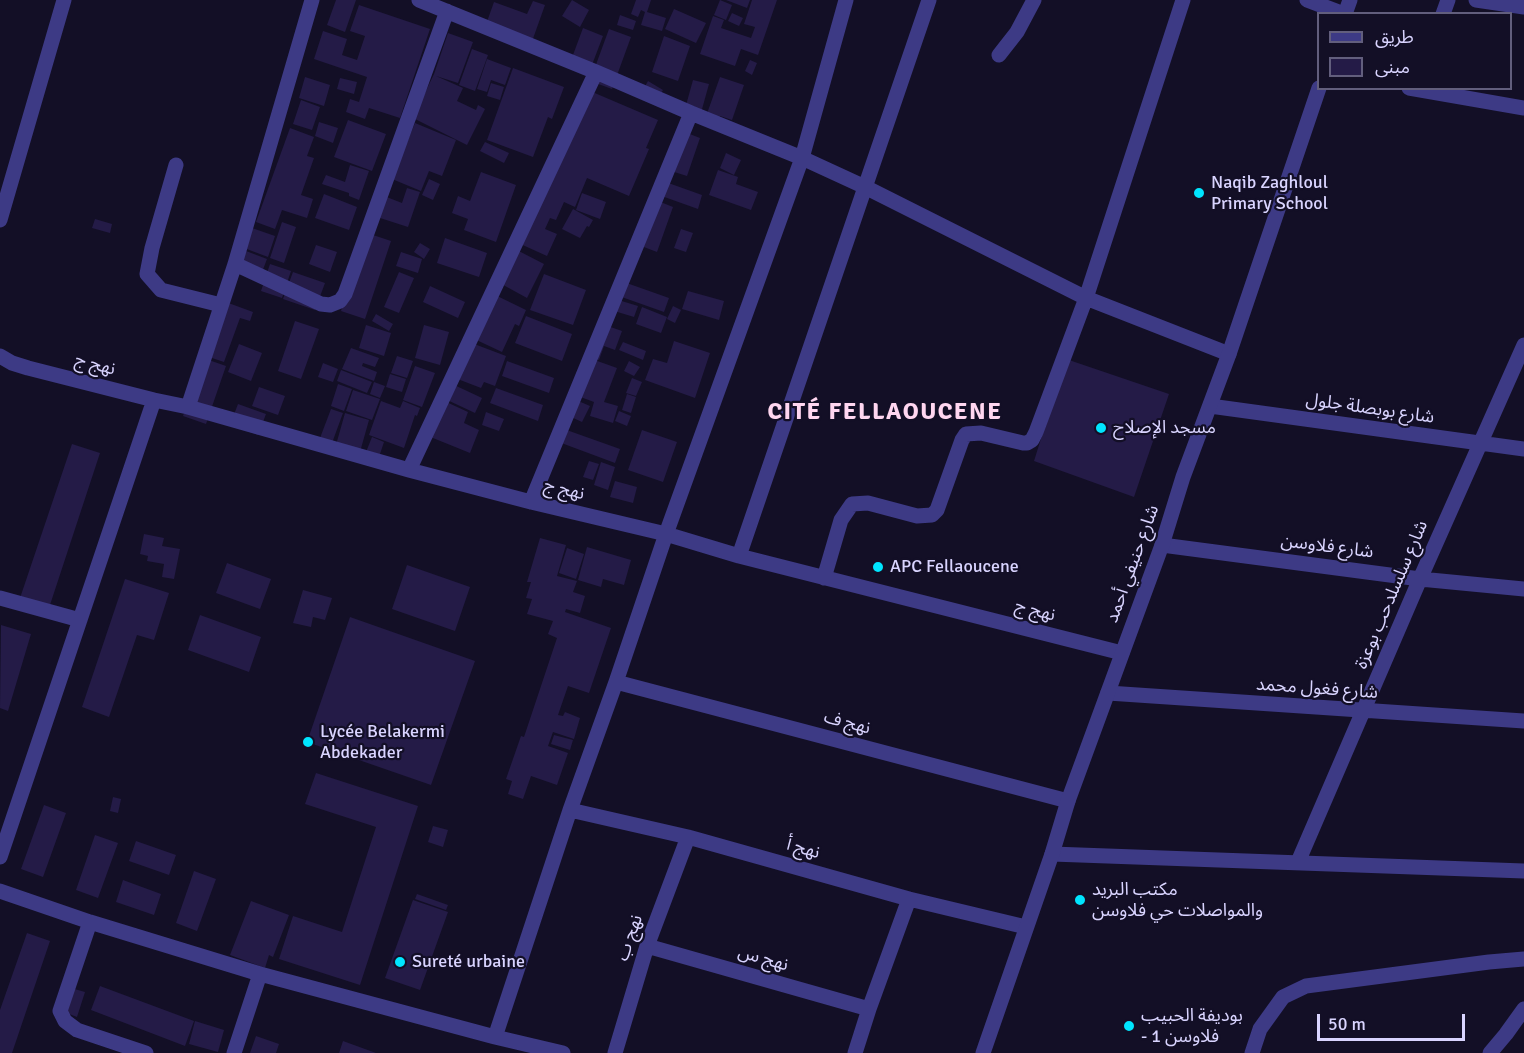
<!DOCTYPE html>
<html>
<head>
<meta charset="utf-8">
<style>
	body { margin:0 }
	#map { position:relative; width:1524px; height:1053px; overflow:hidden; background:#130f26; font-family:Signika,"Noto Sans Arabic",sans-serif }
	canvas { display:block }
	.legend { position:absolute; left:1317px; top:12px; width:195px; height:78px; box-sizing:border-box; background:#130f26; border:2px solid #625e7d; margin:0; padding:8px 10px; list-style:none; font-size:18px; color:#d9d4ff }
	.legend li { display:flex; align-items:center; gap:12px; height:30px }
	.legend b { width:30px; border:2px solid #625e7d }
	.scale { position:absolute; left:1317px; top:1014px; width:148px; height:27px; box-sizing:border-box; border:3px solid #d9d4ff; border-top:0; padding-left:8px; font-size:18px; line-height:21px; white-space:nowrap; color:#d9d4ff; -webkit-text-stroke:4px #130f26; paint-order:stroke }
</style>
</head>
<body>
<div id="map">
<canvas width="1524" height="1053"></canvas>
<ul class="legend">
<li><b style="height:8px;background:#3d3a85"></b>طريق</li>
<li><b style="height:16px;background:#241b47"></b>مبنى</li>
</ul>
<div class="scale">50 m</div>
</div>
<script>
const g = document.querySelector('canvas').getContext('2d');
g.lineJoin = 'round';
function fillPath(path, color) { g.fillStyle = color; g.fill(path, 'evenodd'); }
const poly = rows => new Path2D(rows.map(r => 'M' + r).join(''));
function stroke(path, color, width, dash) { g.strokeStyle = color; g.lineWidth = width; g.lineCap = dash ? 'butt' : 'round'; g.setLineDash(dash || []); g.stroke(path); }
function label(font, color, halo, rows, align = 'center') {
  g.font = font + ' Signika,"Noto Sans Arabic",sans-serif'; g.lineWidth = 4.5; g.setLineDash([]); g.textBaseline = 'middle'; g.strokeStyle = halo; g.fillStyle = color; for (const [text, x, y, turn = 0] of rows) {
    g.save(); g.translate(x, y); g.rotate((+turn || 0) * Math.PI / 180); g.textAlign = isNaN(turn) ? turn : align; if (halo) g.strokeText(text, 0, 0); g.fillText(text, 0, 0); g.restore();
  }
}
fillPath(poly([
	[336,0,356,0,345,32,327,25],
	[572,0,589,10,580,27,562,16],
	[636,0,651,0,647,12,666,18,662,31,641,25,645,12,641,10,638,17,631,14],
	[720,0,732,5,726,20,714,15],
	[726,0,750,0,747,8],
	[752,0,777,0,758,55,741,49,735,66,700,54,713,16,724,20,721,28,751,38,755,27,744,24],
	[533,1,545,5,530,47,484,30,494,2,527,14],
	[359,5,430,29,400,118,369,108,365,119,346,112,350,99,359,102,367,77,314,59,323,31,347,39,342,55,357,60,365,36,350,31],
	[674,9,706,23,696,43,665,29],
	[732,13,743,18,739,26,728,21],
	[620,15,636,21,633,30,617,25],
	[583,28,603,36,590,70,570,63],
	[609,29,631,37,612,89,590,81],
	[448,33,473,42,458,83,436,76,463,88,457,101,476,110,478,105,485,109,467,145,413,118,434,74],
	[664,36,690,46,678,81,652,72],
	[472,49,488,55,475,91,459,85],
	[487,59,511,68,505,85,491,80,487,92,477,89],
	[750,60,757,63,752,75,745,71],
	[513,68,564,87,552,119,548,117,533,157,487,140],
	[305,77,330,85,324,106,299,98],
	[720,77,744,85,732,120,720,116,716,126,704,122],
	[340,78,357,82,354,94,337,89],
	[693,80,709,84,699,120,683,116],
	[648,81,663,90,657,100,642,92],
	[491,83,504,87,500,100,487,96],
	[583,88,658,120,646,148,649,149,629,196,587,178,575,207,564,202,556,220,550,218,545,229,557,234,547,256,516,242],
	[301,100,320,107,312,130,293,124],
	[348,120,386,134,372,171,334,157],
	[319,122,338,128,333,143,315,136],
	[415,123,456,140,442,176,429,171,421,191,392,179],
	[290,128,314,137,307,156,314,158,301,195,313,199,307,218,282,210,275,229,256,222],
	[682,131,700,138,687,176,668,170],
	[485,142,509,153,504,163,480,151],
	[726,153,741,160,734,175,720,168],
	[350,165,369,171,359,200,349,196,349,193,322,184,326,175,345,182],
	[718,170,738,177,736,184,758,192,751,210,709,195],
	[481,172,516,185,496,242,464,230,468,219,452,213,458,196,470,201],
	[429,179,440,184,433,200,422,195],
	[660,180,702,195,698,209,656,194],
	[407,188,420,192,408,227,377,217,384,196,402,203],
	[582,193,606,202,600,219,576,210],
	[324,194,357,207,349,230,315,218],
	[653,199,673,207,657,252,636,244],
	[573,209,593,220,589,227,587,226,580,238,562,229],
	[95,219,112,224,110,233,92,228],
	[282,222,296,227,284,263,270,258],
	[252,228,275,236,268,257,244,248],
	[681,229,693,233,686,252,674,248],
	[367,233,391,241,365,319,341,311],
	[445,238,487,253,479,277,437,263],
	[420,243,430,249,424,259,414,252],
	[316,245,337,252,330,272,309,264],
	[513,248,544,264,527,298,496,281],
	[246,251,267,259,259,280,239,272],
	[401,252,422,259,418,273,396,266],
	[270,264,291,271,282,298,261,291],
	[293,272,325,283,315,310,283,299],
	[399,272,414,278,399,313,384,307],
	[544,274,586,290,573,325,530,310],
	[621,281,669,298,664,312,616,295],
	[430,286,465,302,458,318,423,302],
	[688,291,724,301,719,320,682,309],
	[489,292,526,310,519,326,515,324,502,352,468,336],
	[615,299,638,306,634,317,611,310],
	[223,301,253,312,250,321,240,318,224,362,203,355],
	[673,306,681,310,675,323,667,319],
	[642,307,667,317,661,333,636,324],
	[376,314,393,324,389,331,372,321],
	[526,316,572,334,562,361,515,343],
	[295,321,319,329,301,379,278,371],
	[602,324,622,331,615,350,604,346,599,360,590,356],
	[366,325,391,333,384,356,359,348],
	[424,325,449,332,440,365,415,358],
	[674,341,710,353,695,398,645,380,653,359,667,363],
	[469,342,506,356,495,386,484,382,481,388,455,378],
	[623,342,646,351,643,360,619,350],
	[239,344,262,353,251,381,228,372],
	[351,348,379,358,375,367,363,363,362,366,377,372,374,381,342,369],
	[397,356,413,361,407,378,391,373],
	[203,358,226,366,206,424,183,416],
	[589,358,617,368,604,402,618,406,613,423,590,416,594,402,575,395],
	[1066,359,1169,394,1134,497,1034,461],
	[507,361,554,378,549,393,502,376],
	[629,361,640,367,634,376,624,371],
	[323,363,338,369,333,382,318,377],
	[415,366,435,373,422,407,403,400],
	[341,370,372,382,367,393,337,381],
	[390,374,406,379,402,392,386,387],
	[632,378,642,382,636,396,626,393],
	[374,382,385,386,380,398,370,394],
	[450,383,482,398,475,413,443,398],
	[338,384,352,389,344,411,331,406],
	[259,387,285,396,278,415,252,406],
	[496,388,543,405,538,421,490,403],
	[353,390,380,399,372,420,346,411],
	[627,394,636,397,631,413,622,410],
	[442,400,468,412,464,423,479,430,470,453,428,436],
	[576,400,590,406,582,422,569,416],
	[381,401,400,408,403,401,420,408,417,416,415,415,404,448,369,435],
	[238,404,266,414,258,435,230,425],
	[331,409,343,413,332,443,320,438],
	[619,411,631,416,627,426,615,421],
	[486,412,504,419,499,431,482,425],
	[345,413,369,420,358,459,334,452],
	[561,428,620,449,615,463,556,441],
	[642,430,677,442,663,482,628,470],
	[372,437,384,442,379,457,366,452],
	[72,444,100,453,48,611,19,601],
	[589,461,599,464,593,480,583,477],
	[601,462,615,467,608,490,594,485],
	[615,481,637,487,633,503,610,497],
	[144,534,164,538,162,546,180,549,174,579,162,577,164,564,147,561,148,556,140,554],
	[540,538,566,545,557,576,577,581,573,592,585,596,580,613,566,609,565,612,611,628,589,693,568,686,558,715,563,716,565,712,580,718,574,739,553,732,548,746,568,753,557,785,531,776,523,799,508,794,512,781,506,779,521,736,524,737,557,638,548,634,553,621,527,614,532,599,526,598,531,582,527,582],
	[587,547,631,560,624,585,603,579,601,587,578,580],
	[567,548,584,554,576,579,559,573],
	[227,563,271,579,260,609,216,593],
	[407,565,470,587,455,631,392,609],
	[125,579,169,593,154,640,137,635,109,717,82,707],
	[303,590,332,598,325,620,313,617,311,627,293,623],
	[200,615,261,637,249,672,188,650],
	[350,617,475,661,431,785,307,742],
	[1,625,31,634,8,711,0,708],
	[554,735,573,740,570,750,551,744],
	[316,773,418,806,360,985,279,959,293,916,342,932,376,827,305,804],
	[113,797,121,799,118,813,110,811],
	[44,805,66,813,43,877,21,869],
	[433,826,448,830,443,847,428,842],
	[95,835,118,843,98,898,76,890],
	[136,841,176,855,169,875,129,861],
	[194,871,216,879,197,931,176,923],
	[123,880,161,894,154,915,116,902],
	[417,894,448,905,446,910,415,899],
	[413,900,448,912,420,990,385,978],
	[251,901,289,915,273,957,269,955,265,968,230,955],
	[27,933,50,941,12,1053,0,1053,0,1010],
	[100,986,194,1021,185,1046,91,1010],
	[71,988,85,992,77,1017,64,1012],
	[195,1021,224,1030,218,1052,189,1044],
	[256,1036,279,1044,276,1053,250,1053],
	[343,1041,376,1053,339,1053]
]), '#241b47');
stroke(poly([
	[419,0,596,72,691,113,802,158,865,187,1086,298,1229,354],
	[1307,0,1344,14],
	[1476,0,1524,7],
	[1443,14,1448,0],
	[999,55,1017,32,1034,0],
	[1409,88,1524,108],
	[176,165,152,248,147,274,161,290,221,305],
	[0,220,64,0],
	[235,264,321,304,330,305,340,301,345,294,447,11],
	[0,356,12,363,28,368,154,400,188,407,409,470,531,502,666,534,739,556,1122,653],
	[1210,406,1524,449],
	[188,407,235,264,312,0],
	[409,470,596,72],
	[531,502,691,113],
	[1162,545,1420,579,1524,589],
	[739,556,929,0],
	[824,578,841,520,852,504,868,503,917,516,932,515,937,510,962,440,966,434,981,433,1023,443,1027,443,1032,440,1036,432,1086,298,1183,0],
	[0,598,80,620],
	[616,682,1068,801],
	[1108,693,1524,721],
	[570,810,688,837,909,899,1026,927],
	[1052,854,1524,871],
	[0,857,154,400],
	[1298,862,1420,579,1524,345],
	[0,891,90,922,260,974,495,1037,563,1053],
	[90,922,60,1011,65,1021,77,1030,146,1053],
	[647,946,869,1009],
	[495,1037,570,810,616,682,666,534,802,158,846,0],
	[234,1053,260,974],
	[615,1053,647,946,688,837],
	[855,1053,869,1009,909,899],
	[1252,1053,1260,1029,1283,997,1306,986,1489,962,1524,959],
	[1490,1053,1506,1034,1524,1009]
]), '#3d3a85', 15);
stroke(poly([
	[1345,14,1350,0],
	[983,1053,1052,854,1068,801,1162,545,1183,477,1229,354,1319,88]
]), '#3d3a85', 15);
for (const [x, y, r, color] of [
	[1199,193,6,"#00e5ff"],
	[1101,428,6,"#00e5ff"],
	[878,567,6,"#00e5ff"],
	[308,742,6,"#00e5ff"],
	[1080,900,6,"#00e5ff"],
	[400,962,6,"#00e5ff"],
	[1129,1026,6,"#00e5ff"]
]) { const dot = new Path2D(); dot.arc(x, y, r, 0, 2 * Math.PI); g.fillStyle = color; g.fill(dot); stroke(dot, '#130f26', 2); }
label('18px', '#d9d4ff', '#130f26', [
	["Naqib Zaghloul",1211,183],
	["Primary School",1211,204],
	["مسجد اﻹصلاح",1113,428],
	["APC Fellaoucene",890,567],
	["Lycée Belakermi",320,732],
	["Abdekader",320,753],
	["مكتب البريد",1092,890],
	["والمواصلات حي فلاوسن",1092,911],
	["Sureté urbaine",412,962],
	["بوديفة الحبيب",1141,1016],
	["- فلاوسن 1",1141,1037]
], 'left');
label('18px', '#d9d4ff', '#130f26', [
	["نهج ج",95,365,14],
	["شارع بوبصلة جلول",1370,409,8],
	["نهج ج",564,490,13],
	["شارع فلاوسن",1327,547,7],
	["شارع حنيفي أحمد",1133,564,-70],
	["شارع سلسلدحب بوعزة",1392,595,-67],
	["نهج ج",1035,611,14],
	["شارع فغول محمد",1317,689,4],
	["نهج ف",847,723,15],
	["نهج أ",803,849,16],
	["نهج ب",630,938,-71],
	["نهج س",763,959,16]
]);
g.letterSpacing = '1.5px';
label('bold 24px', '#ffd6f0', '#130f26', [
	["CITÉ FELLAOUCENE",885,413]
]);
g.letterSpacing = '0px';
</script>
</body>
</html>
